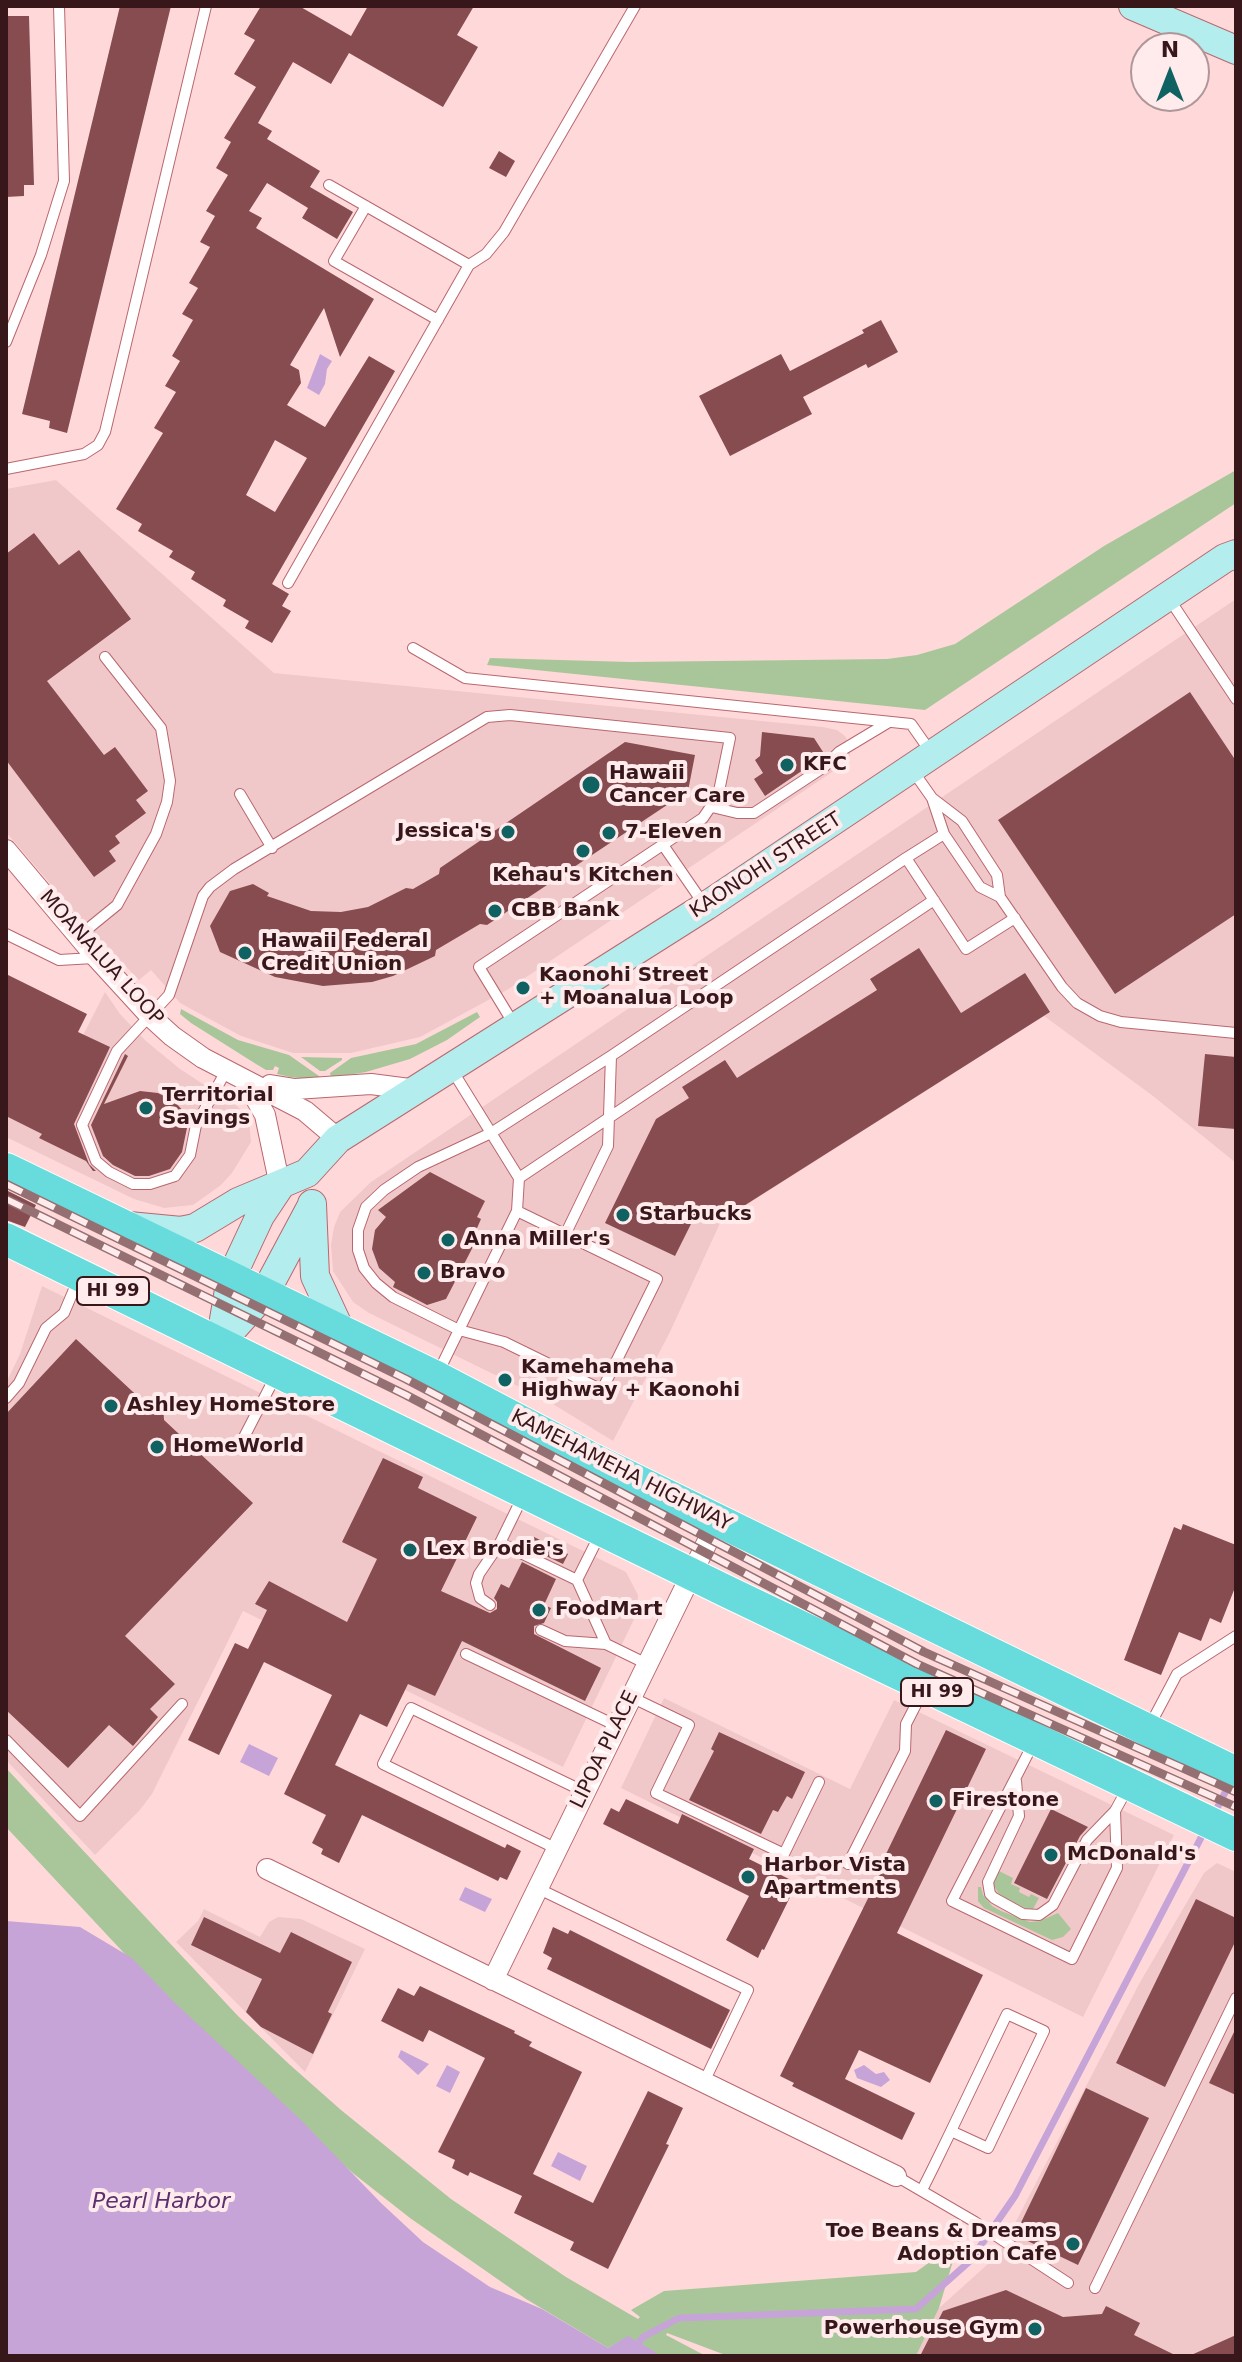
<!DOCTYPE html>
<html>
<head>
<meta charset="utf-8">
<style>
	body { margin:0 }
	#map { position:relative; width:1242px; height:2362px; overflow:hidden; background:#ffd9da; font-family:"DejaVu Sans",sans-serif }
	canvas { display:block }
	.frame { position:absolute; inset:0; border:8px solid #38171a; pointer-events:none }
	.north { position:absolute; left:1130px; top:32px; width:80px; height:80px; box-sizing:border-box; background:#ffebec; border:2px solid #af9698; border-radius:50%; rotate:0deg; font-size:22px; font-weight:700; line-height:32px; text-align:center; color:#38171a }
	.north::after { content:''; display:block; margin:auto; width:28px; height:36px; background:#106262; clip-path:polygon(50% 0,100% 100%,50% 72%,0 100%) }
</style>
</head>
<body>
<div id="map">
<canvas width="1242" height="2362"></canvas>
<div class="frame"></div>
<div class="north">N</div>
</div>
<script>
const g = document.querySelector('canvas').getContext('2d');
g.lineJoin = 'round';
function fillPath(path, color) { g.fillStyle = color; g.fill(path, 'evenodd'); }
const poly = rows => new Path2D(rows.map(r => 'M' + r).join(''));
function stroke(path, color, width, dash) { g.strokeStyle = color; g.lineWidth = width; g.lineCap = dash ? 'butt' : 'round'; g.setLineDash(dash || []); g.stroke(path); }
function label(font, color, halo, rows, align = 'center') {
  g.font = font + ' "DejaVu Sans",sans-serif'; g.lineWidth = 8; g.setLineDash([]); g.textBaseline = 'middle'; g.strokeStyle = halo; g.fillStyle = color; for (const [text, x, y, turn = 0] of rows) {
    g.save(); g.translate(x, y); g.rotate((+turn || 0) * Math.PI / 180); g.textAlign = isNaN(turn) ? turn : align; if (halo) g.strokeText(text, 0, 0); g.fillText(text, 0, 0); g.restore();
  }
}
fillPath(poly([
	[56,480,274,673,823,727,837,730,845,736,850,745,850,760,507,990,420,1037,351,1053,293,1053,241,1036,180,1003,151,970,139,980,81,920,6,832,6,489],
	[1236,599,1236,1163,1153,1096,1044,1016,721,1221,670,1332,613,1441,548,1401,369,1313,353,1302,333,1271,331,1245,334,1227,340,1212,371,1182],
	[105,992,120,1014,146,1041,180,1069,237,1106,249,1119,251,1142,232,1173,221,1185,193,1205,164,1208,134,1199,6,1137,6,1025,72,1057],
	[42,1286,626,1572,638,1595,637,1613,563,1767,243,1611,152,1794,139,1811,95,1855,6,1760,6,1383,20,1354],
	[664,1698,850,1789,894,1700,1174,1835,1083,2017,621,1788],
	[1217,1863,1236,1872,1236,2356,916,2356,939,2308,999,2254,1139,1984,1204,1873],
	[204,1909,260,1937,269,1922,278,1917,301,1919,365,1949,305,2072,176,1942,198,1921]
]), '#f1c8c9');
fillPath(poly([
	[1236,470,1236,503,925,710,487,665,490,658,630,662,887,659,917,655,955,644,1104,546],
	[181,1009,238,1040,289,1055,319,1076,319,1080,290,1077,277,1074,279,1068,275,1066,273,1070,266,1070,256,1064,191,1023,180,1014],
	[477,1012,480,1017,447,1040,410,1059,366,1072,331,1078,330,1073,351,1058,416,1044],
	[301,1057,342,1058,342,1060,325,1071,320,1071],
	[6,1768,238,2016,289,2064,341,2110,451,2199,566,2277,638,2319,640,2317,631,2310,664,2291,916,2272,959,2241,939,2308,916,2356,728,2356,667,2333,666,2335,706,2356,657,2356,628,2337,608,2348,526,2299,410,2218,354,2174,301,2128,167,1999,6,1827],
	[997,1870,1013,1878,1011,1884,1020,1888,1019,1892,1029,1897,1031,1894,1039,1898,1033,1909,1025,1908,999,1895,993,1883],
	[978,1887,981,1887,983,1895,992,1906,1001,1911,1030,1922,1040,1921,1058,1913,1071,1929,1063,1937,1052,1940,984,1908,978,1901]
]), '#a9c69a');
fillPath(poly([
	[320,354,332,361,327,369,325,384,319,395,307,388],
	[249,1744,278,1758,269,1776,240,1762],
	[465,1887,492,1899,485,1912,459,1900],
	[6,1921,80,1927,132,1958,175,2003,300,2119,381,2203,423,2242,490,2287,542,2309,608,2348,628,2336,655,2352,657,2356,6,2356],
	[401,2050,429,2064,418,2075,398,2057],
	[447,2065,460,2072,450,2093,436,2086],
	[864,2065,876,2074,884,2072,890,2080,881,2087,857,2078,854,2070],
	[558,2152,587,2166,580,2181,551,2166]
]), '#c7a4d7');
stroke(poly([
	[1213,1816,1231,1781],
	[639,2343,643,2337,679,2318,916,2309,970,2261,1015,2196,1205,1830]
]), '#c7a4d7', 7);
fillPath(poly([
	[120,6,171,6,67,433,49,428,50,421,22,414],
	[261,6,299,6,351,36,368,6,474,6,457,35,478,47,443,107,349,53,331,84,293,62,258,123,272,131,267,139,320,171,310,187,353,212,337,239,302,218,308,208,267,183,249,211,262,218,256,228,374,299,340,357,324,308,290,365,299,370,301,383,287,405,325,427,369,356,395,371,272,584,289,594,282,606,291,611,272,643,245,628,249,621,223,606,226,600,191,579,195,572,169,557,173,551,138,531,142,524,116,509,163,433,154,428,176,392,165,386,180,361,172,356,193,320,182,314,198,288,189,283,210,247,200,242,215,216,206,211,228,175,216,168,231,142,224,138,256,87,234,74,255,40,244,34],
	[275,440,307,458,275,512,246,495],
	[6,16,29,16,34,185,24,185,24,196,6,197],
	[499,151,515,161,506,177,489,168],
	[881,320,898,352,868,368,866,364,803,397,812,414,730,456,699,396,781,354,790,371,864,333,862,330],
	[34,533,59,565,79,550,131,619,47,681,104,755,115,747,148,791,136,800,146,813,115,836,120,843,109,851,116,861,94,877,6,760,6,554],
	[1190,692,1236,761,1236,914,1115,994,998,820],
	[762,732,814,738,825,755,765,796,754,779,763,773,755,760,760,756],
	[625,742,695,755,688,791,487,925,480,924,436,950,435,956,393,976,372,982,323,986,275,977,220,952,210,926,230,891,253,884,269,893,267,896,311,911,341,912,368,907,406,888,413,889,439,874,440,868],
	[919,948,961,1013,1025,973,1050,1012,720,1221,698,1210,675,1256,605,1223,656,1119,689,1098,682,1087,725,1060,737,1078,877,990,870,979],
	[6,974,87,1014,78,1032,110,1047,74,1124,89,1164,96,1171,93,1171,86,1161,39,1138,42,1134,6,1116],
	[125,1054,128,1056,104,1104,140,1091,158,1093,174,1101,185,1113,188,1123,182,1152,170,1169,149,1176,135,1176,113,1165,103,1156,91,1125],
	[1205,1054,1236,1057,1236,1129,1198,1126],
	[430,1172,485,1201,477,1217,481,1219,474,1235,478,1237,446,1299,427,1305,393,1287,395,1282,379,1268,372,1249,375,1230,386,1217,378,1210],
	[6,1190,36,1205,25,1227,6,1220],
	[76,1339,146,1404,163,1403,164,1420,253,1503,125,1636,175,1684,150,1709,158,1717,133,1746,109,1725,68,1768,6,1710,6,1414],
	[383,1458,423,1477,418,1488,477,1517,441,1591,490,1613,497,1609,497,1602,494,1598,501,1584,509,1588,522,1562,556,1579,544,1605,551,1608,544,1623,534,1626,534,1634,601,1668,585,1701,462,1641,435,1696,408,1684,387,1727,360,1714,335,1765,505,1848,507,1844,521,1851,507,1880,500,1877,498,1881,362,1815,339,1863,321,1854,323,1849,312,1843,326,1815,284,1794,332,1695,264,1662,219,1755,188,1740,235,1643,248,1649,267,1610,255,1604,269,1581,347,1622,377,1559,342,1542],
	[1183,1524,1236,1545,1236,1585,1221,1623,1210,1618,1201,1641,1179,1632,1161,1675,1124,1660,1174,1527,1181,1530],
	[534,1537,568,1554,563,1564,529,1548],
	[946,1730,986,1749,897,1933,983,1975,930,2083,859,2050,845,2079,915,2113,902,2140,792,2086,794,2083,780,2076,889,1856,886,1854],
	[719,1732,805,1772,792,1799,787,1796,778,1812,773,1810,761,1834,689,1800,714,1751,711,1749],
	[626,1799,678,1824,682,1814,754,1849,749,1859,797,1883,764,1950,762,1949,758,1958,726,1940,749,1896,603,1824,611,1808,619,1812],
	[1051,1809,1088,1827,1080,1836,1047,1899,1014,1883],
	[1196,1899,1236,1918,1236,1940,1165,2087,1116,2063],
	[204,1917,280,1953,291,1932,352,1962,328,2012,332,2014,313,2054,261,2027,246,2012,262,1979,191,1945],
	[553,1927,568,1934,570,1930,730,2010,711,2049,547,1969,552,1958,543,1953],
	[420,1986,515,2031,514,2033,532,2042,529,2046,582,2072,533,2174,593,2203,648,2091,683,2108,666,2144,669,2145,608,2269,570,2250,574,2242,514,2213,522,2196,470,2172,468,2176,452,2168,455,2160,438,2152,485,2058,429,2030,423,2042,381,2021,398,1988,414,1996],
	[1236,2028,1236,2095,1209,2083],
	[1086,2088,1149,2118,1078,2265,1015,2235],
	[1006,2290,1063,2317,1102,2314,1106,2306,1140,2323,1134,2335,1177,2356,920,2356,943,2311],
	[1236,2335,1236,2356,1189,2356]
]), '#874c50');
const lane = poly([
	[329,185,469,265],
	[366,206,334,261,438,320],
	[6,342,41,255,64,181,59,6],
	[6,469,84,454,98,445,105,432,206,6],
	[288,583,469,265,486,254,504,232,635,6],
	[1168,597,1236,699],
	[413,648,465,678,911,724,930,751],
	[913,771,932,798,944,834,980,887,1000,897],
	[240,794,272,848],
	[932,798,962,821,997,875,1000,897,1062,987,1077,1003,1100,1016,1121,1022,1236,1033],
	[712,807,737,813,754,813,824,767,839,752,889,722],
	[944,834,906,858,966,949,1015,918],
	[663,845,705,906],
	[6,934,59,960,94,958],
	[79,936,117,905,156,834,167,802,170,781,161,728,105,657],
	[226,1071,196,1125,190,1155,175,1176,150,1184,133,1184,109,1172,96,1161,82,1125,117,1051,169,995,203,896,210,887,234,869,487,717,510,715,730,738,718,796,703,818,479,967,515,1026],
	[519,1178,934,900],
	[517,1211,657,1279,602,1390,504,1342,459,1330,393,1297,376,1283,364,1268,358,1250,358,1230,366,1207,384,1190,418,1167,491,1133,611,1056,906,858],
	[565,1235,608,1146,611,1056],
	[438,1373,517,1211,519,1178,452,1070],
	[6,1398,19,1383,46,1328,64,1313,78,1280],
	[242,1441,275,1377],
	[522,1498,500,1543,577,1580,600,1534],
	[577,1580,606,1644,647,1664],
	[490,1605,480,1598,476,1583,479,1574,500,1543],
	[541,1630,565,1641,606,1644],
	[466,1654,617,1726],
	[631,1697,689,1725,656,1793,784,1854,819,1782],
	[1149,1727,1177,1674,1236,1636],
	[6,1740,80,1816,182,1704],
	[1034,1742,952,1901,1072,1959,1117,1868,1115,1811,1127,1789],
	[1016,1781,1019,1816,988,1882,990,1894,994,1898,1023,1914,1039,1915,1053,1905,1087,1840,1115,1811],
	[557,1849,383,1764,411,1708,585,1792],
	[848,1864,905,1751,906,1724,924,1689],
	[537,1888,748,1990,704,2082],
	[896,2176,975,2222,1068,2283],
	[922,2190,934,2166,951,2131,1007,2014,1044,2031,988,2148,951,2131],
	[1095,2288,1236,1998]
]);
const street = poly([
	[6,850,96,957,150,1016,172,1036,203,1058,305,1111,338,1139],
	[246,1081,265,1115,280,1186],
	[270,1085,295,1089,371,1084,417,1090],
	[267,1869,896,2176],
	[493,1980,718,1520]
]);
const secondary = poly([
	[1133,6,1236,50],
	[312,1204,315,1276,340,1330],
	[129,1226,181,1231,195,1228,238,1202,307,1173,338,1139,706,906,1225,558,1236,554],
	[220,1343,231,1278,260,1216,280,1186],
	[220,1343,265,1293,312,1205]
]);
const primary = poly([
	[6,1169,436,1377,594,1460,1236,1773],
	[6,1239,728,1592,1236,1835]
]);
stroke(lane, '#b9676e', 12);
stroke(street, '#b9676e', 22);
stroke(secondary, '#b9676e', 30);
stroke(primary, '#fff', 34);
stroke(lane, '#fff', 10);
stroke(street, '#fff', 20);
stroke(secondary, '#b3eded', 28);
stroke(primary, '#68dbdc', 32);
const rail = poly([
	[6,1184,406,1379,924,1652,1236,1792],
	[6,1199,406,1395,917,1664,1236,1807]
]);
stroke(rail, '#947072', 9);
stroke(rail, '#ffebec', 6, [18]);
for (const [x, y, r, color] of [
	[787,765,8,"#106262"],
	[591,785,10,"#106262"],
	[508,832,8,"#106262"],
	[609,833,8,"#106262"],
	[583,851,8,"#106262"],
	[495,911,8,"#106262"],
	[245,953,8,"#106262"],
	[523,988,8,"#106262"],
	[146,1108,8,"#106262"],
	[623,1215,8,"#106262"],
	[448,1240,8,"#106262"],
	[424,1273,8,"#106262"],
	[505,1380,8,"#106262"],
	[111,1406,8,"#106262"],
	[157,1447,8,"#106262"],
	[410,1550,8,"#106262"],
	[539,1610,8,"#106262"],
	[936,1801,8,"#106262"],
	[1051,1855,8,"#106262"],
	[748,1877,8,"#106262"],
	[1073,2244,8,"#106262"],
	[1035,2329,8,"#106262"]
]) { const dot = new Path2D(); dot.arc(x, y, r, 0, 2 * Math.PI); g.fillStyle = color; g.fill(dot); stroke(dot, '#ffebec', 3); }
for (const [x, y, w] of [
	[113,1291,72],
	[937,1692,72]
]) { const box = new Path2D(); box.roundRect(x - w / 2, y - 14, w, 28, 6); g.fillStyle = '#ffebec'; g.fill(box); stroke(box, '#38171a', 2); }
label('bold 18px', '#38171a', null, [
	["HI 99",113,1291],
	["HI 99",937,1692]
]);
label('bold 20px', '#38171a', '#ffebec', [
	["KFC",803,765],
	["Hawaii",609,774],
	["Cancer Care",609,797],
	["Jessica's",492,832,"right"],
	["7-Eleven",625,833],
	["Kehau's Kitchen",583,876,"center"],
	["CBB Bank",511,911],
	["Hawaii Federal",261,942],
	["Credit Union",261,965],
	["Kaonohi Street",539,976],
	["+ Moanalua Loop",539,999],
	["Territorial",162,1096],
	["Savings",162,1119],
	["Starbucks",639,1215],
	["Anna Miller's",464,1240],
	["Bravo",440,1273],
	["Kamehameha",521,1368],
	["Highway + Kaonohi",521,1391],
	["Ashley HomeStore",127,1406],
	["HomeWorld",173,1447],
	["Lex Brodie's",426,1550],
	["FoodMart",555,1610],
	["Firestone",952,1801],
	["McDonald's",1067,1855],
	["Harbor Vista",764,1866],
	["Apartments",764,1889],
	["Toe Beans & Dreams",1057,2232,"right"],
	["Adoption Cafe",1057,2255,"right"],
	["Powerhouse Gym",1019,2329,"right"]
], 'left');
label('20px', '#38171a', '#ffebec', [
	["KAONOHI STREET",766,866,-33],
	["MOANALUA LOOP",101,958,48],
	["KAMEHAMEHA HIGHWAY",621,1471,27],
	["LIPOA PLACE",605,1750,-64]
]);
label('italic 22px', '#5c306e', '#ffebec', [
	["Pearl Harbor",161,2202]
]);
</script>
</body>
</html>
